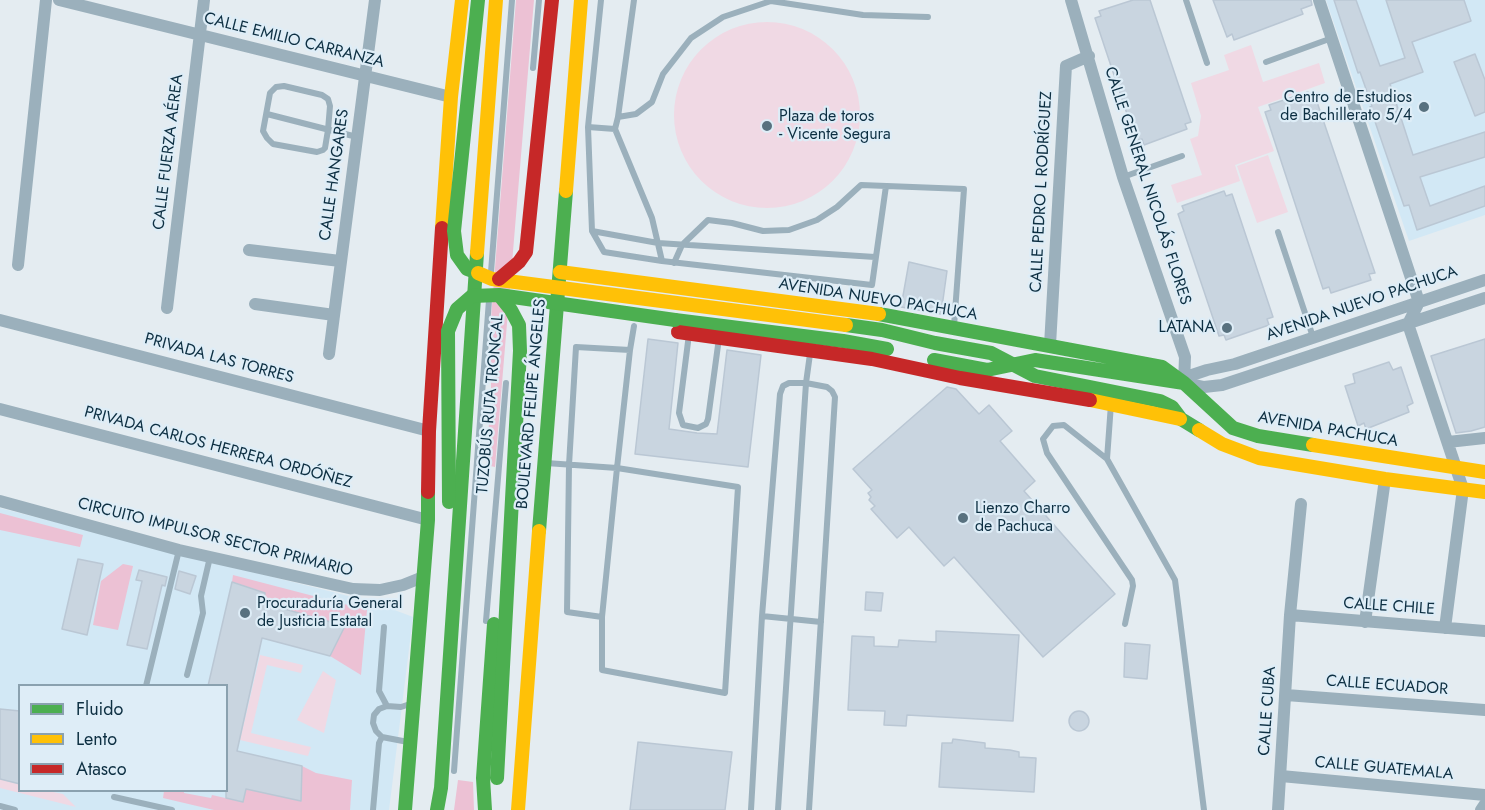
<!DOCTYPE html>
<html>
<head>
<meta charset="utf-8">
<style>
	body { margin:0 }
	#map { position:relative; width:1485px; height:810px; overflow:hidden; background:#e4ecf1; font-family:Jost,sans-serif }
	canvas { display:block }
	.legend { position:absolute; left:18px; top:684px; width:210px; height:108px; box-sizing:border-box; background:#deedf7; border:2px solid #8aa1af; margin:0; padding:8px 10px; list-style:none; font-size:18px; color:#0d2f42 }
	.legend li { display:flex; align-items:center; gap:12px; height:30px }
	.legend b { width:30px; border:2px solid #8aa1af }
</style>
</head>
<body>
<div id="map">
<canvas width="1485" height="810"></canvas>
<ul class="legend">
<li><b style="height:8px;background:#4caf50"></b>Fluido</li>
<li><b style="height:8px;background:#ffc107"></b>Lento</li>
<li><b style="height:8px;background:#c62828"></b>Atasco</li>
</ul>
</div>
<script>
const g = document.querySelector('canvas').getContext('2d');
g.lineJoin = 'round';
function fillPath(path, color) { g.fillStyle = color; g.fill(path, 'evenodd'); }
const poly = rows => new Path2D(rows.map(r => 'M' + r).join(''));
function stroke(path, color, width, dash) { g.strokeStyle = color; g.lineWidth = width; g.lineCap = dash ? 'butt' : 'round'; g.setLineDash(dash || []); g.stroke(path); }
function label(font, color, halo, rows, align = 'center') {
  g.font = font + ' Jost,sans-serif'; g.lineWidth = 4.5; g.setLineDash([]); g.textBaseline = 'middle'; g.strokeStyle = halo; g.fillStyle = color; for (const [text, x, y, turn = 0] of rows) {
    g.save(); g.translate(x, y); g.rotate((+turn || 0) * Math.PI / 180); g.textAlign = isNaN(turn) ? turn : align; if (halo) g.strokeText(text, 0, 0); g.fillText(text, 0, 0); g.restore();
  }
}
fillPath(poly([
	[1326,0,1485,0,1485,215,1409,241],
	[0,508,376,603,413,617,389,810,0,810],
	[20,686,226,686,226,790,20,790]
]), '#d2e8f5');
fillPath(poly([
	'674 115a93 93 0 1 1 186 0a93 93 0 1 1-186 0Z',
	[1251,45,1263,82,1319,63,1325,83,1258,107,1274,151,1235,165,1240,181,1177,203,1171,185,1202,175,1190,139,1198,136,1201,116,1191,83,1229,70,1224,55],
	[1268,155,1288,212,1257,223,1237,166],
	[260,655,303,665,301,673,267,665,251,733,311,747,308,756,240,740],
	[323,671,336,680,324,733,297,720],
	[0,779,19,784,20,790,48,791,63,794,76,807,0,788]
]), '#f0d9e4');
fillPath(poly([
	[516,0,534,0,495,467,486,465,491,395,491,319],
	[0,513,83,535,80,547,0,530],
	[123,564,133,566,118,630,93,625,101,581],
	[233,575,367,610,361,675,330,656,345,626,263,603,265,593,232,582],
	[302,766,316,773,352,780,350,810,214,810,163,798,164,791,184,790,184,793,211,798,212,795,243,802,246,789,301,801],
	[458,780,473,782,474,810,454,810]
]), '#ecc1d4');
const building = poly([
	[1133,0,1150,0,1191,122,1185,124,1187,129,1144,145,1142,139,1136,141,1095,18,1101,16,1099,11,1133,0],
	[1213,0,1311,0,1312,5,1301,9,1303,14,1234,40,1232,34,1227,37,1213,0],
	[1334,0,1356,0,1380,66,1405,58,1386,0,1464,0,1471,21,1412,42,1423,72,1390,84,1413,155,1485,132,1485,157,1420,177,1430,206,1485,186,1485,206,1417,230,1409,205,1404,206,1370,107,1372,106,1360,72,1358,73,1334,0],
	[1475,54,1485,80,1485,112,1475,116,1454,62,1475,54],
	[1308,92,1310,98,1315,96,1375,273,1369,274,1371,280,1331,293,1329,287,1323,289,1265,112,1271,110,1269,105,1308,92],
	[1224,191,1226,196,1232,194,1273,317,1267,319,1269,325,1226,340,1224,335,1219,336,1178,214,1184,211,1182,206,1224,191],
	[909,262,947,271,941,314,901,307,909,262],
	[648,339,678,343,669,429,697,433,717,434,727,350,761,355,748,467,635,454,648,339],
	[1485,339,1485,427,1471,431,1456,433,1431,356,1485,339],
	[1389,362,1393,370,1401,367,1413,403,1407,406,1409,412,1366,429,1364,423,1358,426,1345,386,1355,383,1353,374,1389,362],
	[947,387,956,389,979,414,989,405,1012,431,1000,441,1035,481,1024,491,1115,594,1043,657,954,557,944,566,909,527,897,538,871,509,875,506,869,500,871,497,868,493,872,490,853,469,947,387],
	[78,559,103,564,87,635,62,629,78,559],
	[139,570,167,577,165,586,162,585,147,649,127,645,142,581,136,580,139,570],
	[179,571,196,576,190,594,175,589,179,571],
	[232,582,265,593,263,603,345,626,330,656,262,638,237,751,302,766,301,801,246,789,243,802,226,798,226,686,208,686,232,582],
	[866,592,883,593,881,611,865,610,866,592],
	[936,631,1019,635,1013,721,907,715,906,726,884,725,885,711,848,710,852,636,874,637,874,646,898,647,899,640,936,642,936,631],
	[1125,643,1150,645,1147,679,1124,677,1125,643],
	[0,709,20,711,20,784,0,779,0,709],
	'1069 721a10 10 0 1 1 20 0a10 10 0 1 1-20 0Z',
	[953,739,985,743,985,748,1010,750,1019,752,1019,757,1036,758,1034,792,939,787,942,743,952,743,953,739],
	[638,742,732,752,725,810,630,810,638,742]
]);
fillPath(building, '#c9d5e0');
stroke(building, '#bac7d4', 1.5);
stroke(poly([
	[601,0,588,127,615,129],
	[1186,0,1207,63],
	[1266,62,1332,38],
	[533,68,539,0],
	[284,86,322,95,328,99,330,106,328,130,325,148,323,150,317,152,273,144,267,138,263,131,270,93,276,87,284,86],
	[267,114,357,137],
	[618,117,634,0],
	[588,127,592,231,604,252,662,261,872,285,886,186],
	[1123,177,1182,156],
	[592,231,658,243,875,257],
	[1278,232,1313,337],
	[662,261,652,218,615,129,618,117,636,114,652,102,663,74,691,38,723,17,771,1,863,15,928,17],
	[674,263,682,245,708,220,732,223,763,231,789,230,817,220,837,207,861,185,964,189,954,326],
	[491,272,512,0],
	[689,334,679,413,683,425,698,428,706,424,708,419,719,338],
	[630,350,576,347,569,465,567,612,602,617,602,670,725,693,738,487,617,468,630,350,634,326],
	[1111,404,1107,459,1175,580,1204,810],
	[1107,459,1064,425,1053,426,1043,439,1047,453,1132,580,1133,586,1125,624],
	[546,463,617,468,602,617],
	[762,616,821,622],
	[486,621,506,383],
	[384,627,379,691,387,706],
	[187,675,203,613,201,596,210,557],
	[146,686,179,550],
	[408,742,382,737,376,731,373,723,374,715,379,709,387,706,401,707,410,704],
	[454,771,489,300],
	[114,797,172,810],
	[0,806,15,810],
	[373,810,379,743,382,737],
	[751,810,762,616,780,394,783,386,789,383,806,383,827,387,832,391,835,397,809,810],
	[778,810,806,383,810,354]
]), '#9bb0bc', 6);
stroke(poly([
	[59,0,451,97],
	[1071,0,1123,177,1185,357,1184,383],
	[1319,0,1419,302,1408,324],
	[249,250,340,261],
	[18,265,46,0],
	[255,304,334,315],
	[167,308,204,0],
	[0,320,429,431],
	[1408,324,1463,489,1445,628],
	[1050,345,1066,66,1089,56],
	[329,354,375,0],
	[1184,383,1192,375,1207,370,1235,364,1485,280],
	[1186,383,1204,387,1222,385,1485,298],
	[0,409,428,520],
	[1448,442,1485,438],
	[0,501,179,550,353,589,380,590,403,585,423,577],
	[1290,615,1485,631],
	[1365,622,1385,479],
	[1286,695,1485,710],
	[1281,776,1485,795],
	[1278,810,1290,615,1301,504],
	[1481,810,1485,804]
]), '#9bb0bc', 12);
stroke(poly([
	[879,314,1162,367,1184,383,1233,428,1258,436,1313,445],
	[675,320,843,341],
	[846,325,882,330,935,343,991,353,1035,376,1160,401,1172,407,1181,419,1199,430],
	[843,341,887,349],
	[934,360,987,370,1035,360,1184,383],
	[539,531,566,191],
	[405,810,428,520,428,492],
	[437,810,441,788,477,253],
	[485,810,483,778,494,624]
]), '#4caf50', 14);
stroke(poly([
	[566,191,581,0],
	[442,228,451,97,462,0],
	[477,253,496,0],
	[560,272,879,314],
	[1090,400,1180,419],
	[1199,430,1222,444,1259,458,1385,479,1485,492],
	[1313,445,1485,472],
	[518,810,539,531]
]), '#ffc107', 14);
stroke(poly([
	[678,332,872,359,960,378,1090,400],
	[428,492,429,431,442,228]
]), '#c62828', 14);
stroke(poly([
	[478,0,454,231,457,255,467,269,478,273],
	[449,502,448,331,457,309,472,296,499,295,675,320],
	[497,778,520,351,519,325,511,310,499,295]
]), '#4caf50', 14);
stroke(poly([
	[478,273,492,279,846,325]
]), '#ffc107', 14);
stroke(poly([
	[499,279,519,262,526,252,552,0]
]), '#c62828', 14);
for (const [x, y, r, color] of [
	[1424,107,6,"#58717f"],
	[767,126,6,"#58717f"],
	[1227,328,6,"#58717f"],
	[963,518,6,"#58717f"],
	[245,613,6,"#58717f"]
]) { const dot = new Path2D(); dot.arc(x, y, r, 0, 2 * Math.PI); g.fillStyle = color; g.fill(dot); stroke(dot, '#deedf7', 2); }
label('16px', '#0d2f42', '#deedf7', [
	["CALLE EMILIO CARRANZA",294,41,14],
	["CALLE FUERZA AÉREA",169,152,-83],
	["CALLE HANGARES",335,175,-82],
	["CALLE GENERAL NICOLÁS FLORES",1147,186,72],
	["CALLE PEDRO L RODRÍGUEZ",1042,192,-87],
	["AVENIDA NUEVO PACHUCA",878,300,9],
	["AVENIDA NUEVO PACHUCA",1362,304,-19],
	["PRIVADA LAS TORRES",219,359,15],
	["TUZOBÚS RUTA TRONCAL",491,404,-85],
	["BOULEVARD FELIPE ÁNGELES",532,404,-85],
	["AVENIDA PACHUCA",1328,430,10],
	["PRIVADA CARLOS HERRERA ORDÓÑEZ",218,448,15],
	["CIRCUITO IMPULSOR SECTOR PRIMARIO",215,538,14],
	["CALLE CHILE",1389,607,4],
	["CALLE ECUADOR",1387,686,4],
	["CALLE CUBA",1268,711,-86],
	["CALLE GUATEMALA",1384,769,5]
]);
label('16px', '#0d2f42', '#deedf7', [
	["Centro de Estudios",1412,98,"right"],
	["de Bachillerato 5/4",1412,116,"right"],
	["Plaza de toros",779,117],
	["- Vicente Segura",779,135],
	["LATANA",1215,328,"right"],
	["Lienzo Charro",975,509],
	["de Pachuca",975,527],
	["Procuraduría General",257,604],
	["de Justicia Estatal",257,622]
], 'left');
</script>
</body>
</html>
